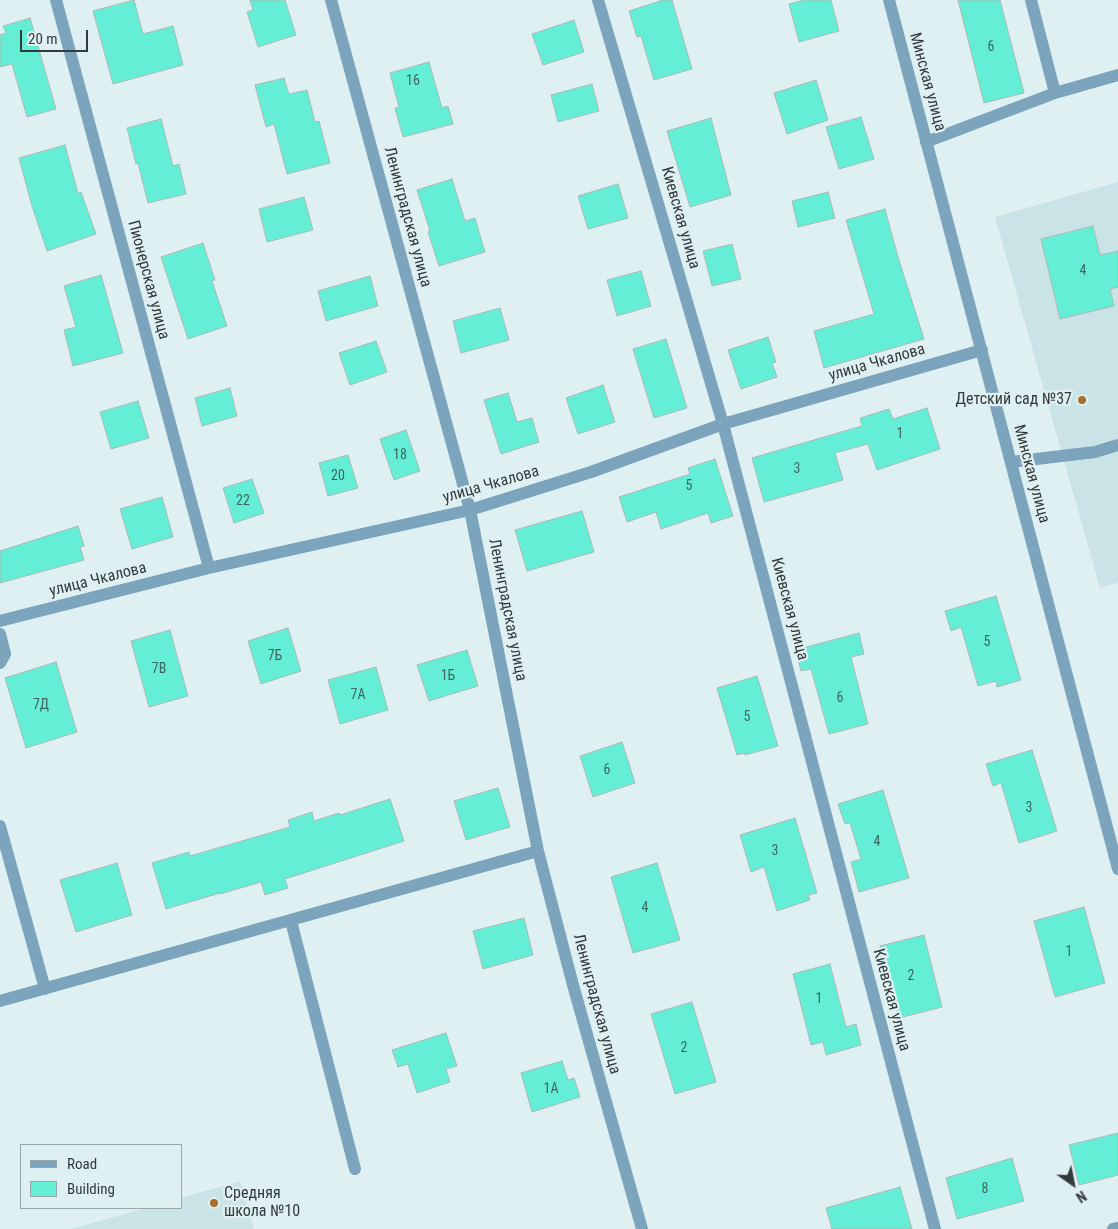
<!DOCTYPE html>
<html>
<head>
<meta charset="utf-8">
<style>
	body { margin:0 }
	#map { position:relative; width:1118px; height:1229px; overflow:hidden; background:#dff0f2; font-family:"Roboto Condensed",sans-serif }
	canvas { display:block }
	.legend { position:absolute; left:20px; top:1144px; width:162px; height:65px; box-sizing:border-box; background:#dff0f2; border:1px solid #9aa7a9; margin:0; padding:6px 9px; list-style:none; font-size:15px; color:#333a3b }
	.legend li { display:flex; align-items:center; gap:10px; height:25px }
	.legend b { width:25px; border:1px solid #9aa7a9 }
	.north { position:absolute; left:1048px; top:1159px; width:50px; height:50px; -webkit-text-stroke:4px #dff0f2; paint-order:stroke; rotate:147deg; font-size:14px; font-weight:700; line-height:20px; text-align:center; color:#333a3b }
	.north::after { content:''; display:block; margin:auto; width:18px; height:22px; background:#333a3b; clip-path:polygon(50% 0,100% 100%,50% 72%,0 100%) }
	.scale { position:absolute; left:20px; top:30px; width:68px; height:22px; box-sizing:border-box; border:2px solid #333a3b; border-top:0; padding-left:6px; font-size:15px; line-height:18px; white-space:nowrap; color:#333a3b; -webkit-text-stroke:4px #dff0f2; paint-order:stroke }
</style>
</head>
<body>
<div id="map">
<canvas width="1118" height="1229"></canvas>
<ul class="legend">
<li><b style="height:6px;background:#7ca4bd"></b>Road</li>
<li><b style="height:14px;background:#63eed5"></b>Building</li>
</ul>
<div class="north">N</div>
<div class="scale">20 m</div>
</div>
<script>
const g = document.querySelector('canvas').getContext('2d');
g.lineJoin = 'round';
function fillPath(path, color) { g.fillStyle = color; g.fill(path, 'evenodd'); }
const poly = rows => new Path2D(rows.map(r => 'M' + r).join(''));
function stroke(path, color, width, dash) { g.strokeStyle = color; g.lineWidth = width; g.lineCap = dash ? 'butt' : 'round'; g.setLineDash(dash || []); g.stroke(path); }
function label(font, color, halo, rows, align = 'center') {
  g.font = font + ' "Roboto Condensed",sans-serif'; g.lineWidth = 4.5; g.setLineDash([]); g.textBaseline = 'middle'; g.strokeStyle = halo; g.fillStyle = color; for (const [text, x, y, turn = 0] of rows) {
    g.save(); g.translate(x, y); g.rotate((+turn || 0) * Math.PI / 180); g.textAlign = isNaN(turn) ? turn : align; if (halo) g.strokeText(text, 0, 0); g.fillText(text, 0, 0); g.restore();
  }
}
fillPath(poly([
	[1118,182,1118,583,1100,588,995,217],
	[240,1181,254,1229,71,1229,146,1208,181,1208,181,1198]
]), '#cae3e7');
const building = poly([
	[134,0,143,34,173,26,183,65,113,84,93,11,134,0],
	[250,0,285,0,296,35,258,47,247,12,253,10,250,0],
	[663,0,672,0,692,69,654,80,641,36,637,37,629,11,663,0],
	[804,0,831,0,839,31,799,42,789,4,804,0],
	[958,0,1000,0,1024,93,984,103,958,0],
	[30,18,56,109,27,117,12,64,0,67,0,35,6,33,3,26,30,18],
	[574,20,584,52,543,65,532,34,574,20],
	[429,62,442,108,448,106,453,124,403,137,395,108,399,107,390,73,429,62],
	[284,78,289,94,307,90,315,122,319,121,330,163,287,174,274,124,266,127,255,85,284,78],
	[816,80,828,120,787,134,774,93,816,80],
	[592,84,599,111,558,122,551,95,592,84],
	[861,117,874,159,839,169,826,127,861,117],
	[711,118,731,195,690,207,667,131,711,118],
	[161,119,173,166,179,164,186,194,148,203,138,163,136,164,127,128,161,119],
	[65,145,78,193,81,192,96,234,47,251,32,206,19,158,65,145],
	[452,179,465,221,475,218,485,252,439,266,428,232,430,231,417,190,452,179],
	[618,184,628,218,588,229,578,196,618,184],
	[828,192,835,218,798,227,792,201,828,192],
	[304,197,313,230,267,242,259,209,304,197],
	[885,209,898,257,924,339,824,368,814,331,874,314,846,220,885,209],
	[1093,226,1100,255,1118,251,1118,287,1110,289,1114,306,1060,319,1041,239,1093,226],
	[203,243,215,280,212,281,227,326,188,339,161,257,203,243],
	[732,244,741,279,712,286,703,251,732,244],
	[641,271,651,306,617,316,607,280,641,271],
	[101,275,123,353,73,366,64,330,76,327,64,286,101,275],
	[370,276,378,306,326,321,318,291,370,276],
	[500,308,509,340,461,353,453,321,500,308],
	[768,337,776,362,772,363,777,377,741,389,728,350,768,337],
	[666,339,687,408,654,418,633,349,666,339],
	[376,341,387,372,350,385,339,353,376,341],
	[603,385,615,422,578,434,566,398,603,385],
	[230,388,237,416,202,426,195,398,230,388],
	[508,393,517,422,532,418,539,442,501,454,484,400,508,393],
	[138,401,149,438,111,449,100,412,138,401],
	[927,408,940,449,877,470,868,444,835,453,843,480,764,502,752,458,862,426,860,418,889,409,893,419,927,408],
	[406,430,420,471,394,480,380,439,406,430],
	[348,455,358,488,328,496,319,463,348,455],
	[715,459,733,516,711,523,708,513,661,529,656,512,627,522,619,497,690,474,688,468,715,459],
	[252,479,264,513,234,523,223,488,252,479],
	[162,497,173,537,132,549,120,509,162,497],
	[582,511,594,552,527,571,515,530,582,511],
	[78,526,84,546,80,547,84,560,0,583,0,551,78,526],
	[996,596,1021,680,997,687,996,681,978,686,961,627,951,631,945,611,996,596],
	[288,628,301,671,261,684,248,641,288,628],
	[170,630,188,696,149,707,131,641,170,630],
	[859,633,864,654,851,657,868,724,829,734,811,669,801,671,795,650,859,633],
	[467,650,478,686,429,701,417,665,467,650],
	[56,662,77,732,26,748,5,678,56,662],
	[376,667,388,710,340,724,328,680,376,667],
	[757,676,778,746,745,755,745,753,737,755,717,688,757,676],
	[622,742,635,783,593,797,580,756,622,742],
	[1032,750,1057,831,1019,843,1001,783,993,786,986,764,1032,750],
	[498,788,510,827,466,840,454,801,498,788],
	[883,790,909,878,859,892,851,862,861,859,850,823,845,824,838,804,883,790],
	[390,799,404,841,285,879,288,888,265,895,261,882,220,894,220,893,166,909,152,863,189,852,190,856,290,827,288,820,312,812,314,821,339,813,340,815,390,799],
	[795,818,817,893,808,895,810,900,777,911,764,867,751,872,740,835,795,818],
	[117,863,132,915,76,932,60,880,117,863],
	[657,863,680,940,633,953,611,877,657,863],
	[1084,907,1105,983,1055,997,1034,921,1084,907],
	[524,918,533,955,483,969,473,931,524,918],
	[924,935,942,1007,899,1018,880,946,924,935],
	[830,964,846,1027,856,1024,861,1045,826,1055,823,1042,811,1045,793,974,830,964],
	[692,1002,716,1082,675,1094,651,1014,692,1002],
	[446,1033,457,1066,446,1069,450,1082,417,1093,408,1064,398,1067,392,1050,446,1033],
	[562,1061,568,1080,574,1078,580,1097,532,1112,521,1073,562,1061],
	[1118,1133,1118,1175,1079,1185,1069,1145,1118,1133],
	[1012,1158,1024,1201,957,1219,946,1178,1012,1158],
	[900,1187,912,1229,832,1229,826,1208,900,1187]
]);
fillPath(building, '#63eed5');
stroke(building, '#aabab6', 1);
stroke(poly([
	[56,0,209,568],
	[331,0,470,510,538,851,573,985,642,1229],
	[598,0,723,424,935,1229],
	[889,0,1118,869],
	[1031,0,1055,93],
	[926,142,1055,93,1118,75],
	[1011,462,1095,452,1118,445],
	[0,621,209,568,470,510,591,472,723,424,982,350],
	[0,634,5,654,0,663],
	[0,826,45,989],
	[291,921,355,1169],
	[0,1001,538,851],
	[1113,1229,1118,1228]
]), '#7ca4bd', 12);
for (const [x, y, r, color] of [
	[1082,400,5,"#a86f2e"],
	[214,1203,5,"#a86f2e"]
]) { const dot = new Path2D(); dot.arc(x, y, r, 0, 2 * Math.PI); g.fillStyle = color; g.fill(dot); stroke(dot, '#dff0f2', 2); }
label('14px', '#3f6762', null, [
	["6",991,47],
	["16",413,81],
	["4",1083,271],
	["1",900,434],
	["18",400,455],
	["3",797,469],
	["20",338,476],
	["5",689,486],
	["22",243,501],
	["5",987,642],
	["7Б",275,656],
	["7В",159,669],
	["1Б",448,676],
	["7А",358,695],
	["6",840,698],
	["7Д",41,705],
	["5",747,717],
	["6",607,770],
	["3",1029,808],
	["4",877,842],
	["3",775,851],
	["4",645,908],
	["1",1069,952],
	["2",911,976],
	["1",819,999],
	["2",684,1048],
	["1А",551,1089],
	["8",985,1189]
]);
label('16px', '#333a3b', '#dff0f2', [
	["Минская улица",927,82,75],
	["Ленинградская улица",407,217,75],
	["Киевская улица",680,218,74],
	["Пионерская улица",148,280,75],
	["улица Чкалова",877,363,-16],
	["Минская улица",1031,474,75],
	["улица Чкалова",491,485,-16],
	["улица Чкалова",98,580,-14],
	["Киевская улица",789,609,75],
	["Ленинградская улица",507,610,79],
	["Киевская улица",891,1000,75],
	["Ленинградская улица",596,1004,75]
]);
label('16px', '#333a3b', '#dff0f2', [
	["Детский сад №37",1072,400],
	["Средняя",224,1194,"left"],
	["школа №10",224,1212,"left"]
], 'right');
</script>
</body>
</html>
